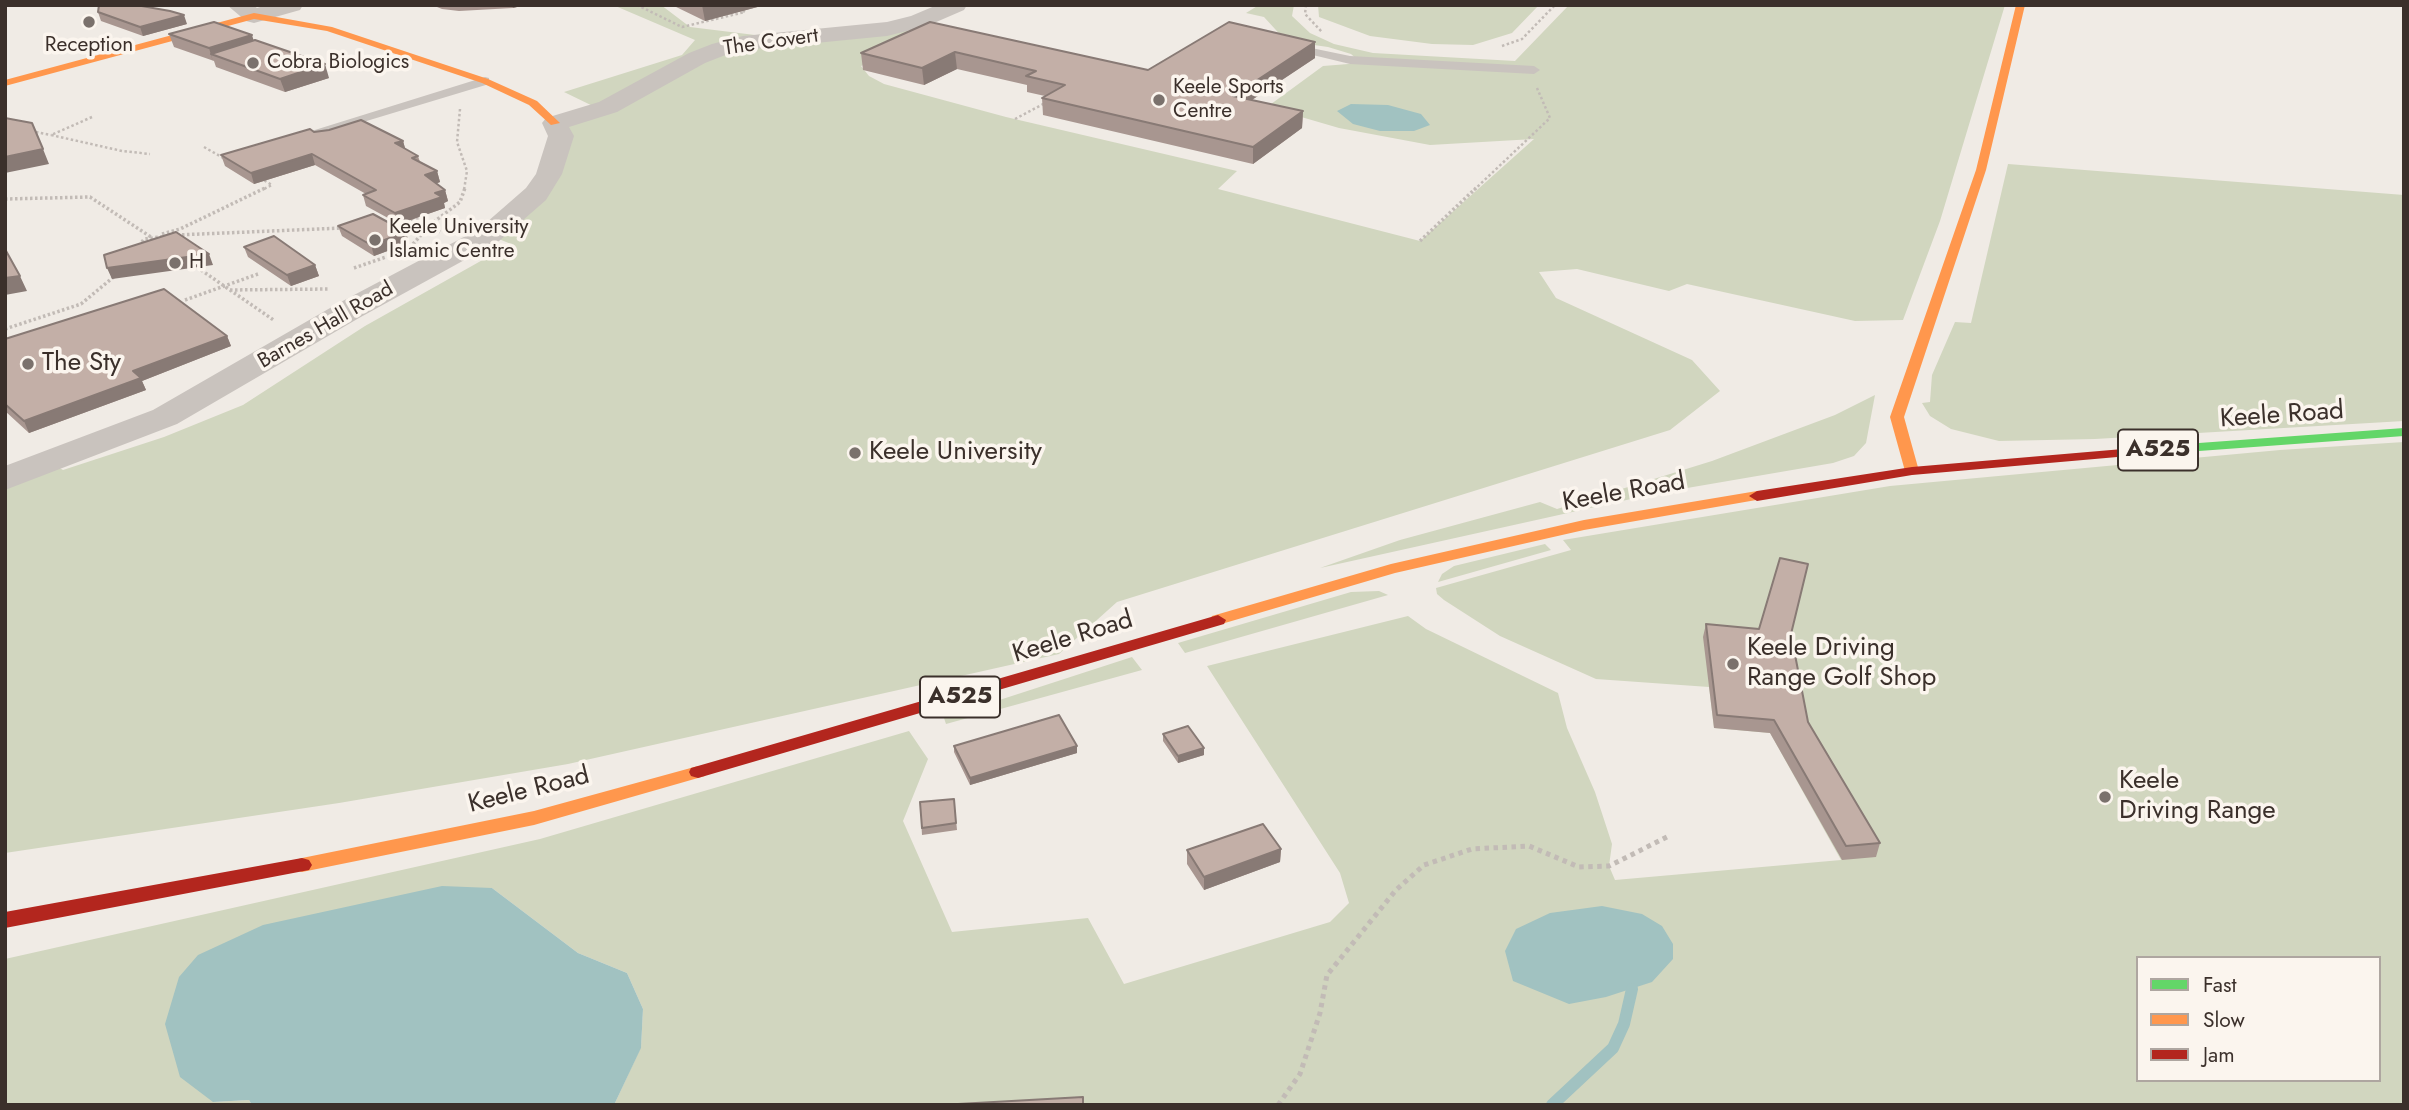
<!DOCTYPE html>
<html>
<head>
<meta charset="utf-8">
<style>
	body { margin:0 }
	#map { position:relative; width:2409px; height:1110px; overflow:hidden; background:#f0ebe5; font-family:Jost,sans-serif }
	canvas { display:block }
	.frame { position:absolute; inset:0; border:7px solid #3b302b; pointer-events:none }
	.legend { position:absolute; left:2136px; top:956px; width:245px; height:126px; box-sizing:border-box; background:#fbf5ee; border:2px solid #aea6a0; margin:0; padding:9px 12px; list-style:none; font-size:21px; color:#3b302b }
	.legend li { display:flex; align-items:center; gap:14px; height:35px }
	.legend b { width:35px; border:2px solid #aea6a0 }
</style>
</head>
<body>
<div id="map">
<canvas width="2409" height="1110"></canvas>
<div class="frame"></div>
<ul class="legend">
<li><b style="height:9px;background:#63d668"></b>Fast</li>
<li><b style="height:9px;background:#ff974d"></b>Slow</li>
<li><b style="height:9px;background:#b3261e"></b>Jam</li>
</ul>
</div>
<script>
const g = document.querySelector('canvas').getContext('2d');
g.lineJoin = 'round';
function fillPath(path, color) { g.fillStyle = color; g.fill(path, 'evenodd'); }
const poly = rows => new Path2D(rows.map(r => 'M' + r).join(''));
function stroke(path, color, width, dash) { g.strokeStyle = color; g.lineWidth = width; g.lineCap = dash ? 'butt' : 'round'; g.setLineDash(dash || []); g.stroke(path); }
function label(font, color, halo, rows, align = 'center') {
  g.font = font + ' Jost,sans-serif'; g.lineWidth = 7; g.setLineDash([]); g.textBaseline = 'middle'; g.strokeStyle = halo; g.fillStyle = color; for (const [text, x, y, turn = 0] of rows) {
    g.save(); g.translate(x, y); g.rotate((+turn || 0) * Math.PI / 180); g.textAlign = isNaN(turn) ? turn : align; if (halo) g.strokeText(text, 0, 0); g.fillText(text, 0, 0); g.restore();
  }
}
fillPath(poly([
	[613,5,661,5,690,27,755,35,888,27,938,38,861,66,869,76,884,84,1006,117,1237,171,1218,189,1420,241,1534,139,1430,145,1339,128,1267,107,1323,66,1361,63,1351,54,1328,47,1286,41,1264,17,1246,13,1259,5,1294,5,1292,16,1310,33,1334,44,1373,53,1515,61,1569,5,2005,5,1940,221,1903,320,1855,321,1687,284,1669,291,1577,269,1539,272,1556,298,1692,360,1720,391,1670,430,1117,602,1059,654,568,764,339,803,5,853,5,468,49,462,63,470,164,437,243,405,365,326,511,244,489,235,536,194,555,123,599,109,564,92,682,55,695,40],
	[1318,5,1539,5,1512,33,1473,45,1432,44,1370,36,1319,17],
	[2008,164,2404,195,2404,421,2095,439,1999,441,1951,429,1930,416,1922,403,1930,402,1932,375,1955,322,1971,323],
	[1875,395,1866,443,1854,456,1833,463,1658,493,1320,568,1400,540,1540,502,1557,509,1712,461,1835,415],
	[2404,442,2404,1105,614,1105,641,1047,643,1009,627,973,578,953,492,888,213,1102,249,1100,252,1105,5,1105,5,959,540,839,909,731,928,759,903,821,952,932,1088,918,1124,984,1330,922,1349,903,1340,873,1207,666,1408,616,1426,629,1558,693,1567,728,1595,792,1612,844,1609,866,1615,880,1841,860,1770,733,1714,728,1709,687,1596,679,1500,636,1444,600,1437,594,1436,588,1571,550,1563,540,1890,486,2280,450],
	[2138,958,2379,958,2379,1080,2138,1080],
	[1545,544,1551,550,1438,582,1442,574,1454,566],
	[1379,591,1388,595,1185,653,1178,643,1351,592],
	[1132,657,1142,670,946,724,944,718]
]), '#d1d6bf');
fillPath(poly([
	[1351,104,1388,105,1421,114,1430,125,1414,131,1380,131,1353,124,1337,111],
	[442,886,492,888,578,953,627,973,643,1009,641,1048,614,1105,252,1105,249,1100,213,1102,180,1077,165,1024,179,977,198,955,263,925],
	[1602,906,1642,914,1662,926,1673,944,1673,959,1652,982,1606,997,1569,1004,1513,981,1505,951,1516,929,1550,913]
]), '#a1c2c1');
stroke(poly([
	[1552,1105,1613,1048,1624,1024,1632,989]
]), '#a1c2c1', 12);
stroke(poly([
	[637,5,682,27,745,12,734,5],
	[1306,5,1305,14,1322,32],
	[1502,46,1522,39,1555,5],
	[460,109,457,142,467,171,464,190],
	[92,117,51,135,122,151,150,154],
	[1015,119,1047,102],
	[31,131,51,135],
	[204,147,225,159],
	[260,178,272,185,262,190],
	[1474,190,1550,118,1537,88]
]), '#c2bbb6', 2.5, [2.5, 2.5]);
stroke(poly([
	[5,199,90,197,151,237],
	[406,220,420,220,440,232],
	[162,234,180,229,265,188],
	[177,235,342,228],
	[1420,241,1476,188],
	[413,244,430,225,460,202,465,188],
	[139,246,144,239,168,236],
	[354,268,386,257],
	[201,270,275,321],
	[230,290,328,289],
	[185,300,258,274],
	[5,329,81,304,116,275]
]), '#c2bbb6', 3.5, [2.5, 2.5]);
stroke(poly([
	[1278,1105,1300,1074,1320,1013,1327,975,1396,890,1424,865,1472,849,1529,846,1579,867,1609,866,1669,836]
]), '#c2bbb6', 5, [4.5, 4.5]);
fillPath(poly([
	[97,39,127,48,129,50,123,53,93,44,91,42,97,39],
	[1292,44,1350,56,1534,66,1540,70,1534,74,1350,64,1288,49,1286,47,1292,44],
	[485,77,489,78,489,84,297,142,292,143,286,139,485,77]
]), '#c9c3be');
fillPath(poly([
	[227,5,253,5,257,8,267,5,303,5,300,10,254,23,246,21,227,5],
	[937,5,967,5,964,10,927,26,887,36,744,50,728,54,705,63,617,112,569,127,574,136,562,174,546,200,499,241,359,318,177,424,5,490,5,466,153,410,337,304,479,229,526,188,536,174,548,136,542,123,546,118,599,102,689,53,712,44,743,36,887,22,911,16,937,5]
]), '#c9c3be');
fillPath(poly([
	[2404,428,2404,436,2158,454,2151,450,2158,446,2404,428]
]), '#63d668');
fillPath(poly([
	[2016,5,2025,5,1986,170,1904,417,1919,471,1912,475,1905,471,1890,417,1976,170,2016,5],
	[254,13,332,27,488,79,537,101,560,123,551,125,529,105,482,83,327,31,254,19,5,86,5,80,254,13],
	[1757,491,1762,493,1765,496,1762,499,1584,530,1395,573,1218,625,1210,620,1212,616,1391,564,1584,520,1757,491],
	[698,766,705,768,707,772,705,776,534,825,302,872,295,870,292,865,295,860,302,858,534,811,698,766]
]), '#ff974d');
fillPath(poly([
	[2158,446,2163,447,2165,450,2163,453,1912,475,1757,501,1749,496,1757,491,1912,467,2158,446],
	[1218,615,1226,620,1224,624,698,778,691,776,689,772,691,768,1218,615],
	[302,858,309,860,312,865,309,870,5,928,5,912,302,858]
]), '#b3261e');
fillPath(poly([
	[432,5,525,5,513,8,459,11,442,9],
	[672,5,765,5,705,21],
	[98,12,187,24,143,36,101,21],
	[930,22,1148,70,1315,42,1315,58,1252,100,1303,111,1302,128,1253,164,1043,115,1042,98,1045,96,1027,92,1027,85,957,69,924,85,863,70,861,53],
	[169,34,253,40,329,78,285,92,216,67,214,61,174,47],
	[314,132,403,141,405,149,418,156,420,162,437,171,440,182,436,184,445,190,448,201,444,203,445,208,399,224,366,206,363,195,366,194,315,165,254,184,225,166,221,155],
	[338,226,406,232,409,243,374,256,342,236],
	[244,247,315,265,319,276,291,286,248,257],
	[227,336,231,346,142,381,146,390,29,433,5,411,5,339],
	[1706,624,1791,634,1808,722,1880,843,1876,857,1842,860,1770,733,1714,728,1703,637],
	[1163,734,1204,755,1178,763,1163,741],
	[954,746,1077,746,1077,753,970,785,954,752],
	[954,799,957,830,922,835,920,802],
	[1281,849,1280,862,1204,890,1187,864,1187,850]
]), '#a89690');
fillPath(poly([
	[512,5,525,5,513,8],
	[702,5,765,5,705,21],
	[184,15,187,24,143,36,140,27],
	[252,35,256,48,211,54,213,62,209,48],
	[1315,42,1315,58,1232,113,1233,96],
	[955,52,957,69,924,85,922,68],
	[325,64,329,78,285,92,280,79],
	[1303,111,1302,128,1253,164,1253,147],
	[403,141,406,151,395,143],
	[43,149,49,164,5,173,5,157],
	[312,154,315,165,254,184,251,173],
	[437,171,440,182,428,186,425,175],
	[445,190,448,201,444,203,445,208,399,224,395,213,435,193],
	[406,232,409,243,374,256,371,245],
	[209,254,213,265,112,279,107,268],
	[315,265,319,276,291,286,287,275],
	[20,276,27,291,5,295,5,278],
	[227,336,231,346,142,381,146,390,29,433,24,421,133,371],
	[1077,746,1077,753,970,785,970,778],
	[1204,748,1204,755,1178,763,1178,756],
	[1281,849,1280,862,1204,890,1204,877]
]), '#887a75');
const building = poly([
	[99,5,136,5,170,11,184,15,140,27,98,12,99,5],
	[214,22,252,35,209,48,169,34,214,22],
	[930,22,1148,70,1229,22,1315,42,1233,96,1303,111,1253,147,1042,98,1065,85,1026,76,1036,71,955,52,922,68,861,53,930,22],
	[255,40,325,64,280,79,211,54,255,40],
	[5,118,32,123,43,149,5,157,5,118],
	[361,120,403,141,395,143,418,156,412,158,437,171,425,175,445,190,435,193,442,197,395,213,363,195,376,190,312,154,251,173,221,155,310,129,314,132,329,130,361,120],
	[373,214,406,232,371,245,338,226,373,214],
	[176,232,209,254,107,268,104,255,176,232],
	[274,236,315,265,287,275,244,247,274,236],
	[5,249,20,276,5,278,5,249],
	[164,289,227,336,133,371,141,378,24,421,5,404,5,339,164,289],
	[1780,558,1808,564,1791,634,1808,722,1880,843,1846,846,1774,720,1717,715,1706,624,1759,629,1780,558],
	[1059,715,1077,746,970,778,954,746,1059,715],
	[1188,726,1204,748,1178,756,1163,734,1188,726],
	[954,799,956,823,922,828,920,802,954,799],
	[1263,824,1281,849,1204,877,1187,850,1263,824],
	[1083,1097,1083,1105,958,1105,958,1104,1083,1097]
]);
fillPath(building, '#c3afa7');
stroke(building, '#887a75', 2);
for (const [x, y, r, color] of [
	[89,22,7,"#7a716c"],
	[253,63,7,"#7a716c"],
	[1159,100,7,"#7a716c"],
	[375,240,7,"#7a716c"],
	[175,263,7,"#7a716c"],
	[28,364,7,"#7a716c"],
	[855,453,7,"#7a716c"],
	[1733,664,7,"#7a716c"],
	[2105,797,7,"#7a716c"]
]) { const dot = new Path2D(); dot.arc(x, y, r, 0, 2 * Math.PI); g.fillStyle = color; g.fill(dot); stroke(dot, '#fbf5ee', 2.5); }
label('21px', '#3b302b', '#fbf5ee', [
	["The Covert",771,43,-8],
	["Barnes Hall Road",326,326,-30]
]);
label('21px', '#3b302b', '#fbf5ee', [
	["Reception",89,46,"center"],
	["Cobra Biologics",267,63],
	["Keele Sports",1173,88],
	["Centre",1173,112],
	["Keele University",389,228],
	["Islamic Centre",389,252],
	["H",189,263]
], 'left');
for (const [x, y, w] of [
	[2158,450,80],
	[960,697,80]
]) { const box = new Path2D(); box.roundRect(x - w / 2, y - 20.5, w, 41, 5); g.fillStyle = '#fbf5ee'; g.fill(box); stroke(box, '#3b302b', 2); }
label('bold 24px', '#3b302b', null, [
	["A525",2158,450],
	["A525",960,697]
]);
label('26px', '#3b302b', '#fbf5ee', [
	["The Sty",42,364],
	["Keele University",869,453],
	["Keele Driving",1747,649],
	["Range Golf Shop",1747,679],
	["Keele",2119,782],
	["Driving Range",2119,812]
], 'left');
label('26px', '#3b302b', '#fbf5ee', [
	["Keele Road",2282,416,-4],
	["Keele Road",1624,493,-10],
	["Keele Road",1073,638,-17],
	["Keele Road",529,791,-14]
]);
</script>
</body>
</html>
